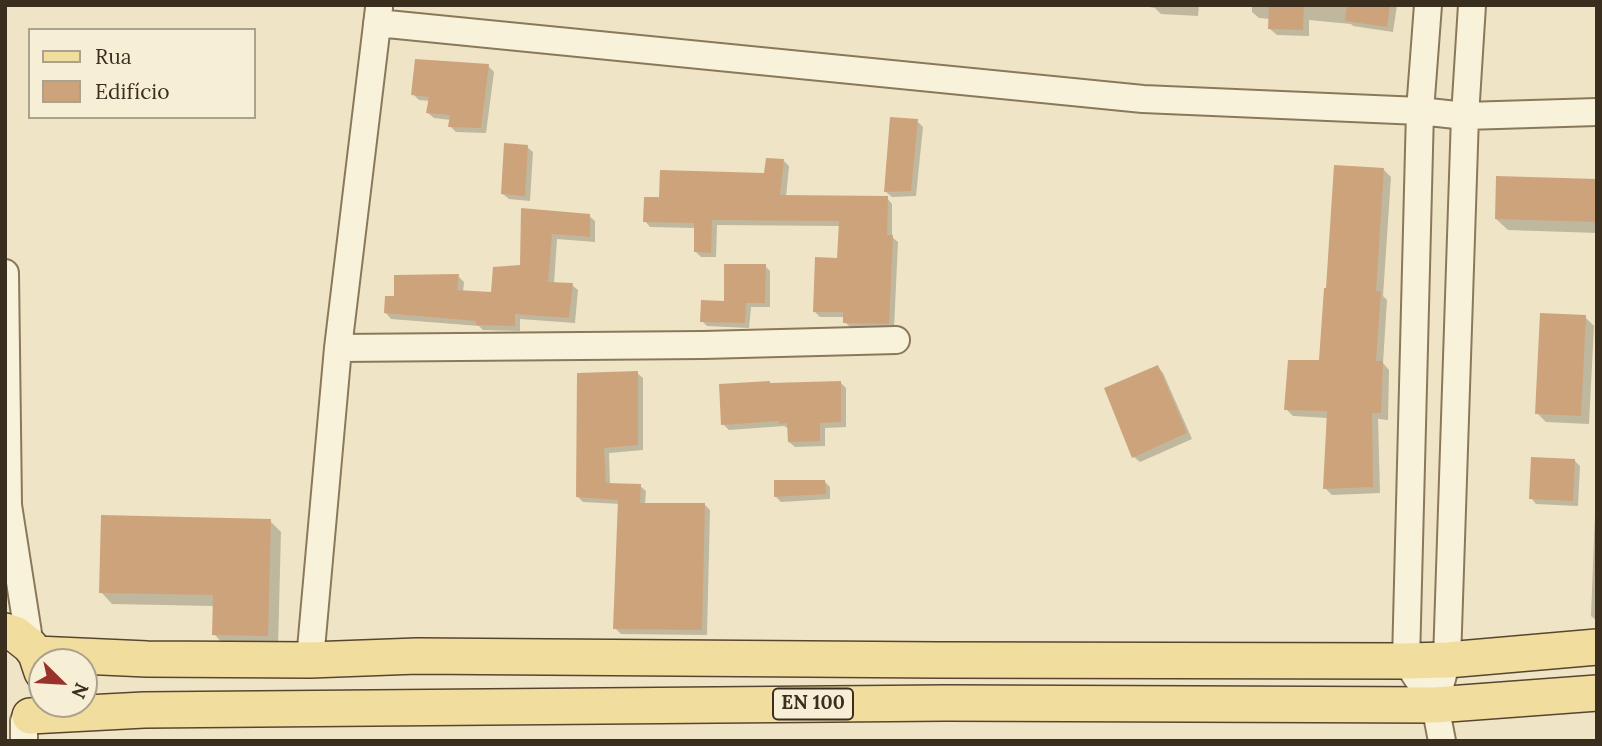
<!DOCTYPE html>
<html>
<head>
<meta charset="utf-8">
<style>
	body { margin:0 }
	#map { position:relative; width:1602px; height:746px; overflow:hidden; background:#efe5c6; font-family:Lora,serif }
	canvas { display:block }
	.frame { position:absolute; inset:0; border:7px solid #3a2e1f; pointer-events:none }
	.legend { position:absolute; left:28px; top:28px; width:228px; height:91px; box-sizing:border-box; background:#f6efd6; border:2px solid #aba28d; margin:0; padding:9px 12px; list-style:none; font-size:21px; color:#3a2e1f }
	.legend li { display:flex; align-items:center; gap:14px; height:35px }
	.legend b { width:35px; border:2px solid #aba28d }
	.north { position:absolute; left:28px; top:648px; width:70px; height:70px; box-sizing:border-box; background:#f6efd6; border:2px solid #aba28d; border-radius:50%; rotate:114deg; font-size:19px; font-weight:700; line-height:28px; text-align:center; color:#3a2e1f }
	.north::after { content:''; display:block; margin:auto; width:24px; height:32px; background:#99322b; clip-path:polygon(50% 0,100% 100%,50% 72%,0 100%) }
</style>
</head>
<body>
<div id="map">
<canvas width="1602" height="746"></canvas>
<div class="frame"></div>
<ul class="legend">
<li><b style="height:9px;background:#f1dd9e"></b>Rua</li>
<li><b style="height:19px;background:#cda37c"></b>Edifício</li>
</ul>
<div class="north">N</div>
</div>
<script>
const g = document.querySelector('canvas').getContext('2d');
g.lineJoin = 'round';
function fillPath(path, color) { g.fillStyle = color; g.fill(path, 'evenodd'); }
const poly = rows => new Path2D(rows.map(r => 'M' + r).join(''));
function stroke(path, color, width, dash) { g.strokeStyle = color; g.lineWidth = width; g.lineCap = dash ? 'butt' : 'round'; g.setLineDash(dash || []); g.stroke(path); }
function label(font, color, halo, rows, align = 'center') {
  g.font = font + ' Lora,serif'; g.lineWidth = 5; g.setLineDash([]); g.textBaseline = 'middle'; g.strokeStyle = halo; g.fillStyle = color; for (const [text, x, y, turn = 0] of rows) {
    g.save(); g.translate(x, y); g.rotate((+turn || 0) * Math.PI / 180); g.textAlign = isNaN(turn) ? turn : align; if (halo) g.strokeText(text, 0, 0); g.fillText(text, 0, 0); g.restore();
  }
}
fillPath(poly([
	[1138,5,1199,5,1198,16,1161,14,1155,8],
	[1252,5,1397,5,1393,32,1353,26,1351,24,1309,20,1309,36,1277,35,1270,29,1270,19,1259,18,1252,12],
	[488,66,494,72,486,133,456,132,450,126,451,120,434,118,428,113,430,101,419,100,413,94],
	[917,121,923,127,916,196,892,197,886,192],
	[527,147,533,152,530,201,509,199,503,194],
	[784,161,789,166,786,197,887,198,892,204,892,237,898,242,894,329,851,328,845,322,845,317,820,317,815,312,838,259,841,226,717,225,716,257,701,257,696,252,696,228,650,227,645,221,661,199,766,175],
	[1384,170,1391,177,1383,296,1387,300,1383,363,1389,370,1388,420,1378,419,1380,493,1332,495,1325,488,1328,418,1293,416,1286,409,1321,362],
	[1597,181,1597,233,1508,230,1496,219],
	[523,210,589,216,595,221,595,242,557,239,554,284,572,285,578,290,575,323,520,319,520,331,483,330,479,326,391,319,386,313,396,298,458,276,464,282,463,292,493,294,522,266],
	[765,266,770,271,770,307,751,307,749,328,707,326,702,321,725,303],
	[1585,317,1594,326,1589,424,1546,422,1537,413],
	[1158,367,1163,373,1192,439,1140,462,1134,457],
	[637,373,643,378,643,450,609,453,610,485,640,486,646,491,645,504,704,504,710,510,707,635,621,634,615,628,620,504,583,502,578,497],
	[840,382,846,388,846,427,825,428,825,446,795,447,789,442,789,429,784,426,729,430,723,424],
	[1574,460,1580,466,1578,506,1536,504,1531,498],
	[824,481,830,487,830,499,781,502,776,497],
	[1596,488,1597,488,1597,621,1591,616],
	[270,521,281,532,278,647,225,646,214,634,214,606,112,604,101,592],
	[293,739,295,741,266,741]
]), '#0003');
fillPath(poly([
	[1269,5,1304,5,1303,30,1268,29],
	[1347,5,1390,5,1387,27,1345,21],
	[415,59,489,64,481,128,448,127,450,115,426,113,429,97,411,95],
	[890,117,918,119,911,191,884,192],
	[504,143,528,145,525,196,501,194],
	[766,158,784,159,780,195,888,196,887,235,893,235,889,324,843,323,843,312,813,312,815,257,837,258,839,221,712,220,711,253,694,252,694,223,643,222,644,197,659,197,660,170,764,173],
	[1334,165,1384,168,1376,291,1381,291,1376,361,1383,361,1381,413,1372,413,1373,487,1323,489,1327,411,1284,410,1288,360,1319,360,1324,288,1326,288],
	[1496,176,1597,179,1597,222,1495,219],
	[521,208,590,214,590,237,552,234,548,282,573,283,569,318,515,314,515,326,476,325,476,321,384,313,385,296,394,296,394,275,459,274,457,290,491,292,493,267,520,265],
	[724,264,766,264,765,303,746,303,745,323,700,322,701,300,724,301],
	[1540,313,1586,315,1581,416,1535,414],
	[1158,365,1187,433,1132,458,1104,388],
	[638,371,638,445,604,448,606,483,641,484,640,503,705,503,702,630,613,629,618,500,576,497,577,373],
	[770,381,770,383,841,381,841,422,820,423,820,441,788,442,787,423,779,424,779,421,721,425,719,384],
	[1531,457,1575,459,1573,501,1529,499],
	[774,480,825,480,826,494,774,497],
	[101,515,271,519,268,636,212,635,213,595,99,593]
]), '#cda37c');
const minor = poly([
	[1428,5,1420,111,1406,661,1435,705,1442,741],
	[377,23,1143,99,1420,111,1465,116,1597,112],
	[5,273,8,505,30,646],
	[338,348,703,345,896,340],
	[310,660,338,348,379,8],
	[1435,705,1447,660,1465,116,1472,5],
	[24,741,24,721]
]);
const major = poly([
	[5,631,15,634,30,646,36,654,42,672],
	[36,654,147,659,310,660,417,656,938,660,1406,661,1447,660,1597,647],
	[30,716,144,710,946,703,1435,705,1597,693]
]);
stroke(minor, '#8a785b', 30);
stroke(major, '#584530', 38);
stroke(minor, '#f9f2da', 26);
stroke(major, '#f1dd9e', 35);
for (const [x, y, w] of [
	[813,704,80]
]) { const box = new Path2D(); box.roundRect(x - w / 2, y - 15.5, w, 31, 5); g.fillStyle = '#f6efd6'; g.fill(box); stroke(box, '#3a2e1f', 2); }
label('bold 19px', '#3a2e1f', null, [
	["EN 100",813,704]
]);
</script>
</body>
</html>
